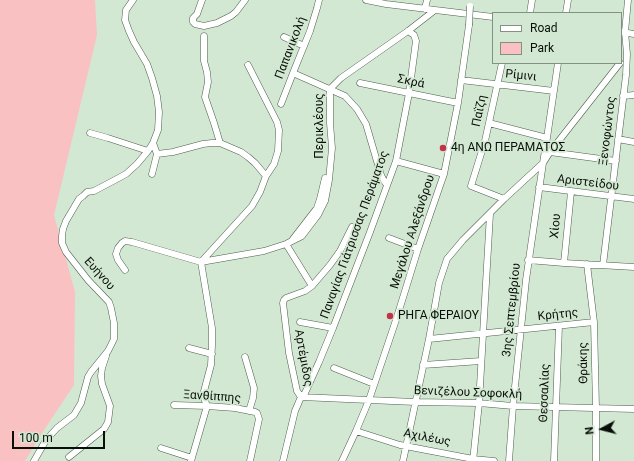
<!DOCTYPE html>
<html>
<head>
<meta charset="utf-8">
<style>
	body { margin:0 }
	#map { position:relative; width:634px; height:461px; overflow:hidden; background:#d3e8d2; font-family:Roboto,sans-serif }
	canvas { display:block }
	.legend { position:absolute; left:492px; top:12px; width:130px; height:52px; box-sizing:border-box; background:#d3e8d2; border:1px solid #829181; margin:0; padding:5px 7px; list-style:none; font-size:12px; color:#080f08 }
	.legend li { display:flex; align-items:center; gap:8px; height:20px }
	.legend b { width:20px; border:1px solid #829181 }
	.north { position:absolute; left:582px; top:409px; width:40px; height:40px; -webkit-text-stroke:3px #d3e8d2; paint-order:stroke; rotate:263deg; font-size:11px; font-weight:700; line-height:16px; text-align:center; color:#080f08 }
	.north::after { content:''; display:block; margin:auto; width:14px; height:18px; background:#080f08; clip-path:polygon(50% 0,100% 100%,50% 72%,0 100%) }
	.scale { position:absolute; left:12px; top:431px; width:93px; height:18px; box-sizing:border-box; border:2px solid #080f08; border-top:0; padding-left:5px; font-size:12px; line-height:14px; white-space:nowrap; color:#080f08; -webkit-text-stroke:3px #d3e8d2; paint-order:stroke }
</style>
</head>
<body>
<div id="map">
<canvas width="634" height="461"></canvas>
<ul class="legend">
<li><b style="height:5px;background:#fff"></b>Road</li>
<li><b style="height:11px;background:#f9c1c2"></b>Park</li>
</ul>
<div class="north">N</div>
<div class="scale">100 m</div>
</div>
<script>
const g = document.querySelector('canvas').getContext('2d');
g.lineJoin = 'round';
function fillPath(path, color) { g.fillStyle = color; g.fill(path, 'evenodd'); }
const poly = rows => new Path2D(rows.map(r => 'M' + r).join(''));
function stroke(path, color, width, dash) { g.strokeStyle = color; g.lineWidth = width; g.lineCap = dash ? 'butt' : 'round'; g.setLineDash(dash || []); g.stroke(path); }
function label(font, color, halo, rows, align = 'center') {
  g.font = font + ' Roboto,sans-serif'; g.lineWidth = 3.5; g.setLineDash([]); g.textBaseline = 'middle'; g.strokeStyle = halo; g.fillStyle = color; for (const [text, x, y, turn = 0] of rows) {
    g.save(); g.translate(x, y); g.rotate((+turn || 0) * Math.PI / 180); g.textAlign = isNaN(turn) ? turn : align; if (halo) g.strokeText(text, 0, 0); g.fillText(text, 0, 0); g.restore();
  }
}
fillPath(poly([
	[0,0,95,0,97,35,54,215,75,292,74,385,44,430,25,461,0,461]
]), '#f9c1c2');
const minor = poly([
	[133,0,126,10,125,20,129,31,134,42,147,64,152,78,157,96,159,112,158,130,153,143,157,154,173,152,203,144,212,143,220,143,241,152,248,157,255,163,266,176],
	[202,0,197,14,193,18,193,22,195,24,204,26,217,23,231,16,236,12,245,0],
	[366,0,386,4,493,17],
	[425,9,427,0],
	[530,13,532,0],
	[566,13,568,0],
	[622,32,634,34],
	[204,36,204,61,207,72,208,82,205,97,214,123,220,143],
	[284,37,304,46],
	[502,63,485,141,471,186,504,199],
	[293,73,345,96,357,109,366,124,381,175,384,181,387,185],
	[461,80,554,91],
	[360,83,458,103],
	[623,96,634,95],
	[281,104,293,73,310,31,317,8,319,0],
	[489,123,547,138],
	[90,133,108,138,148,151],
	[618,139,634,142],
	[550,152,616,161],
	[396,161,444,174],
	[152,174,157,154],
	[539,187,634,199],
	[389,238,418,249],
	[293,239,317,208,320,199,325,178],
	[286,244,312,286],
	[528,260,564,263,634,267],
	[564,263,571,192],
	[587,264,594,322,596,408,596,461],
	[603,265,626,75,627,54,625,32,628,0],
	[125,270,118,260,116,254,118,248,122,243,125,241,132,242,201,262,264,251,286,244,302,236,318,215,325,201,329,180,332,148,330,123,330,89,341,78,408,31,435,10],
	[300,322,333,328],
	[429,339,594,322],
	[189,348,212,354],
	[245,357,254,388,253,398,249,411],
	[423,365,481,361],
	[334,368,374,384],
	[301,397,369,400,415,402,479,403,513,406,634,409],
	[301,397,297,391,289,353,283,303,284,300,286,298,305,291,312,286,330,265,340,251,352,227],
	[174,405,207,406,235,408,255,412,257,413,259,419,250,461],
	[356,431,400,445,473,459,494,461],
	[161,448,192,458],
	[69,457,104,429,108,422,110,406,102,384,101,376,102,368,106,356],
	[34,461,46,440,57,428,74,415,81,403,88,377,91,372,108,351,114,339,114,323,111,308,109,302,88,280,66,252,62,243,62,236,63,229,66,221,79,199,83,196,87,192,94,191,113,181,126,174,137,164,148,151,153,143],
	[191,461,207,406,203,395,211,365,212,345,212,328,201,262,252,206,260,192,266,176,274,164,278,151,279,130,277,122,248,65],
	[283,461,295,411,301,397,305,393,319,362,333,328,370,232,396,161,409,93,416,41,414,35,408,31],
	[342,461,356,431,369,400,397,317,418,249,444,174,458,103,469,25],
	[403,461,429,339,439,283,447,259,463,240,504,199,543,163,550,152,620,63],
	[473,461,479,403,490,214],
	[509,461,513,406,526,280,543,163,547,138,558,63],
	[554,461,559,326]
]);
stroke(minor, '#4c5e4c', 7);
stroke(minor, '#fff', 6);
const minorBridge = poly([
	[469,25,470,6]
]);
stroke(minorBridge, '#4c5e4c', 7, []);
stroke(minorBridge, '#fff', 6);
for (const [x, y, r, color] of [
	[443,148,4,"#c23248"],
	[390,316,4,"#c23248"]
]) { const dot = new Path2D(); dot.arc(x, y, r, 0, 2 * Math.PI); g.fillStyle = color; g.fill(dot); stroke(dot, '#d3e8d2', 1.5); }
label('12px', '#080f08', '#d3e8d2', [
	["Παπανικολή",291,48,-69],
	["Ρίμινι",521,76,6],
	["Σκρά",411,82,12],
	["Παΐζη",480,111,-78],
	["Περικλέους",320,126,-90],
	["Ξενοφώντος",608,131,-83],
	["Αριστείδου",588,183,7],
	["Χίου",556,226,-84],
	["Μεγάλου Αλεξάνδρου",413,232,-72],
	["Παναγίας Γιάτρισσας Περάματος",355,235,-70],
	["Ευήνου",99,274,48],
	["3ης Σεπτεμβρίου",512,310,-84],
	["Κρήτης",558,315,-6],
	["Αρτέμιδος",303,358,80],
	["Θράκης",584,363,-91],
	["Βενιζέλου Σοφοκλή",468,393,2],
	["Θεσσαλίας",545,393,-88],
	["Ξανθίππης",212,397,4],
	["Αχιλέως",427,438,11]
]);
label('12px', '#080f08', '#d3e8d2', [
	["4η ΑΝΩ ΠΕΡΑΜΑΤΟΣ",451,148],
	["ΡΗΓΑ ΦΕΡΑΙΟΥ",398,316]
], 'left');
</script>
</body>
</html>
